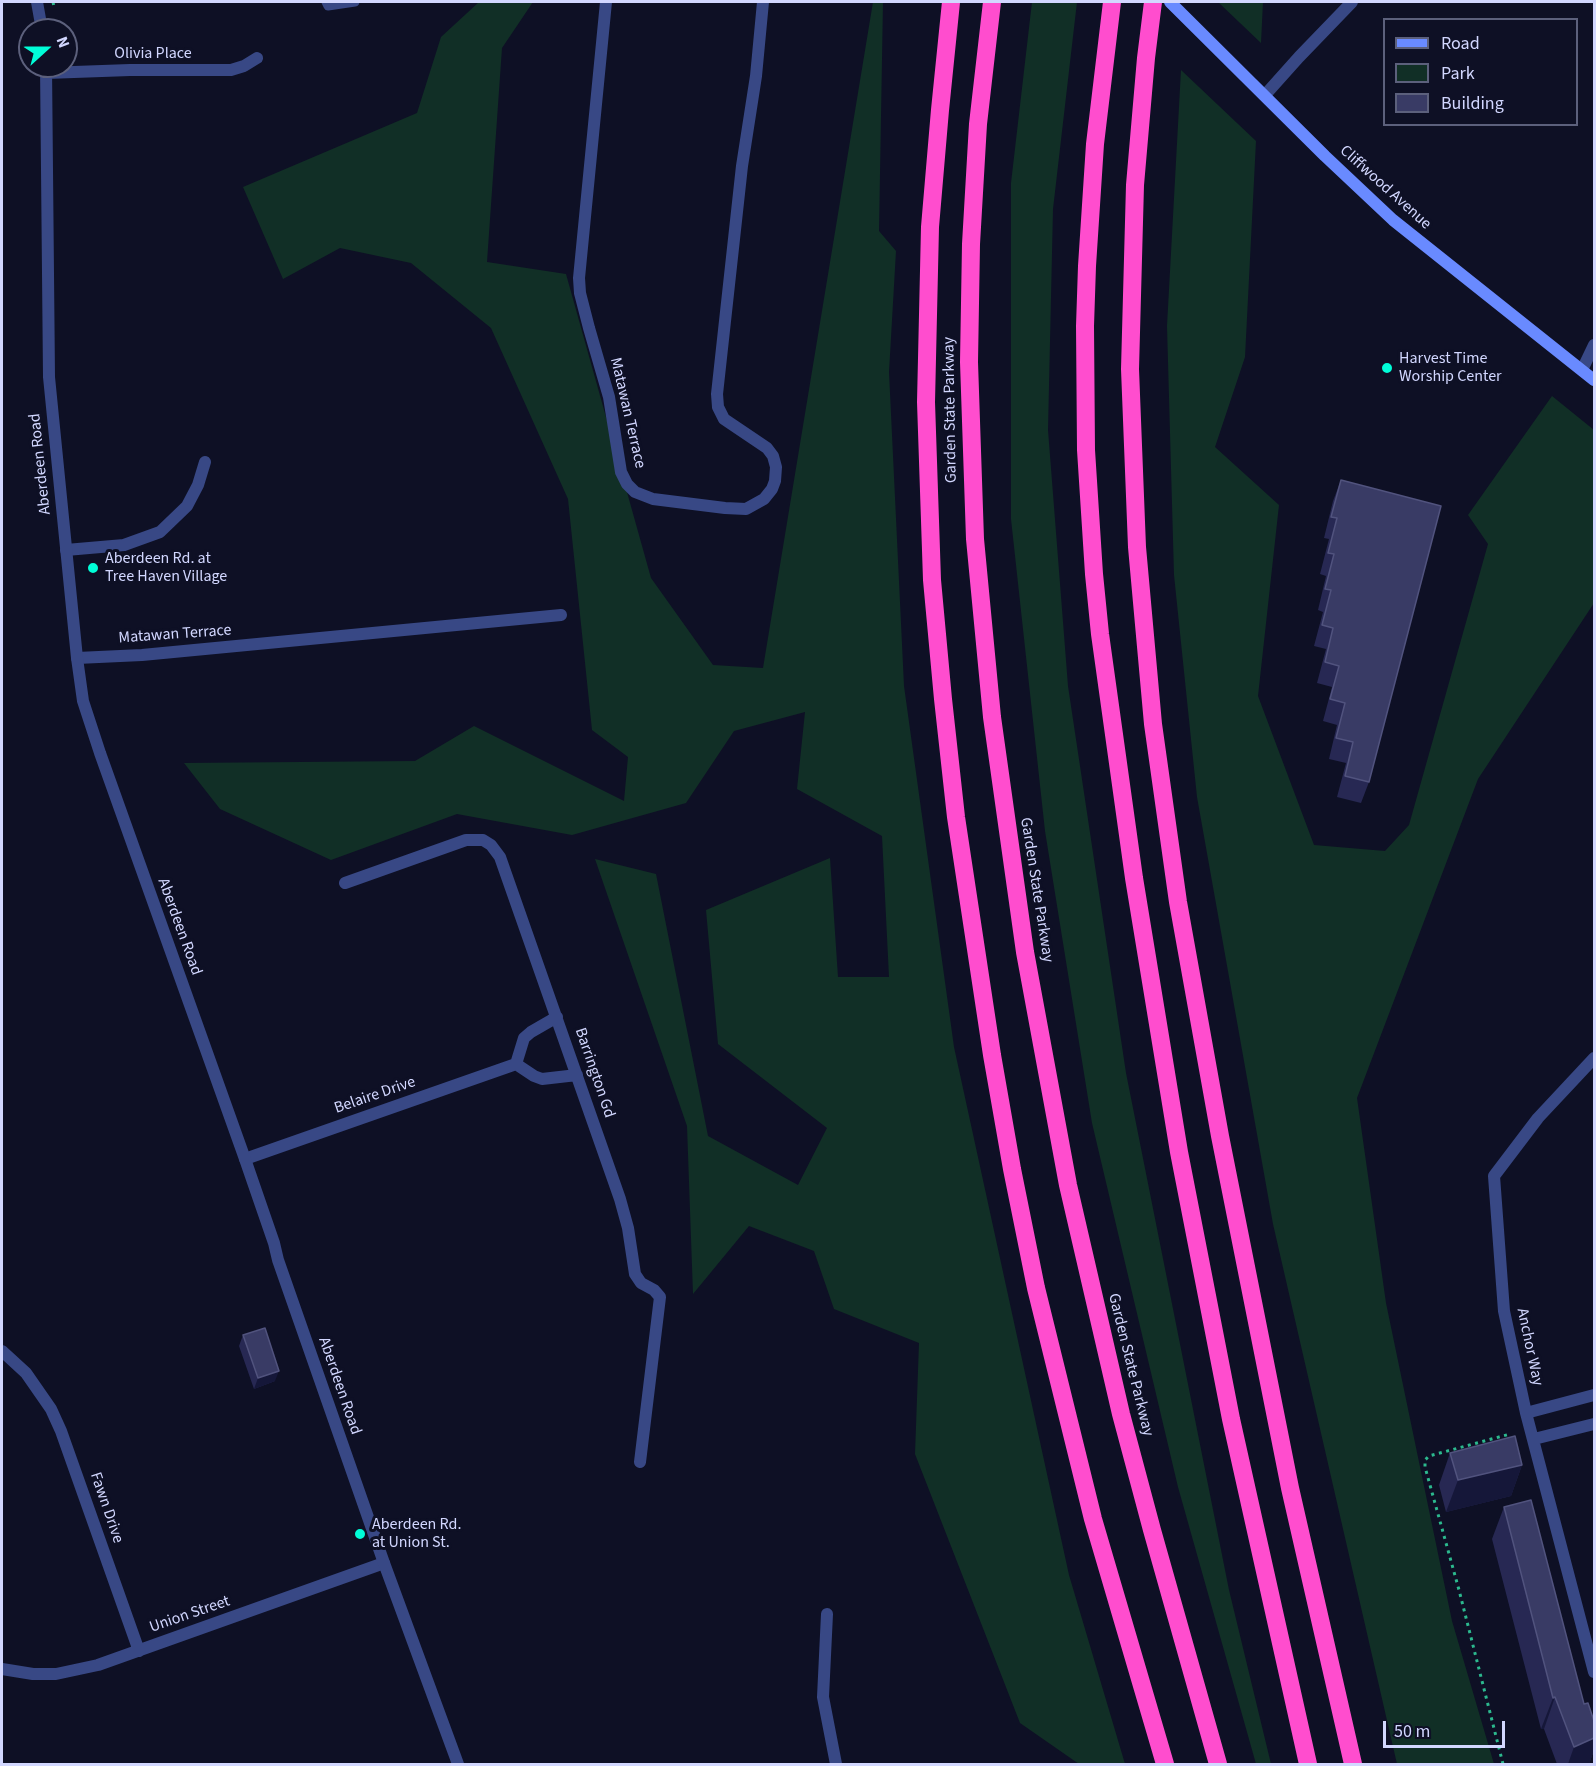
<!DOCTYPE html>
<html>
<head>
<meta charset="utf-8">
<style>
	body { margin:0 }
	#map { position:relative; width:1596px; height:1766px; overflow:hidden; background:#0e1025; font-family:"Source Sans 3",sans-serif }
	canvas { display:block }
	.frame { position:absolute; inset:0; border:3px solid #d2d7ff; pointer-events:none }
	.legend { position:absolute; left:1383px; top:18px; width:195px; height:108px; box-sizing:border-box; background:#0e1025; border:2px solid #5c607c; margin:0; padding:8px 10px; list-style:none; font-size:18px; color:#d2d7ff }
	.legend li { display:flex; align-items:center; gap:12px; height:30px }
	.legend b { width:30px; border:2px solid #5c607c }
	.north { position:absolute; left:18px; top:18px; width:60px; height:60px; box-sizing:border-box; background:#0e1025; border:2px solid #5c607c; border-radius:50%; rotate:69deg; font-size:16px; font-weight:700; line-height:24px; text-align:center; color:#d2d7ff }
	.north::after { content:''; display:block; margin:auto; width:21px; height:27px; background:#00fdd8; clip-path:polygon(50% 0,100% 100%,50% 72%,0 100%) }
	.scale { position:absolute; left:1383px; top:1721px; width:122px; height:27px; box-sizing:border-box; border:3px solid #d2d7ff; border-top:0; padding-left:8px; font-size:18px; line-height:21px; white-space:nowrap; color:#d2d7ff; -webkit-text-stroke:4px #0e1025; paint-order:stroke }
</style>
</head>
<body>
<div id="map">
<canvas width="1596" height="1766"></canvas>
<div class="frame"></div>
<ul class="legend">
<li><b style="height:8px;background:#698aff"></b>Road</li>
<li><b style="height:16px;background:#112f26"></b>Park</li>
<li><b style="height:16px;background:#393b65"></b>Building</li>
</ul>
<div class="north">N</div>
<div class="scale">50 m</div>
</div>
<script>
const g = document.querySelector('canvas').getContext('2d');
g.lineJoin = 'round';
function fillPath(path, color) { g.fillStyle = color; g.fill(path, 'evenodd'); }
const poly = rows => new Path2D(rows.map(r => 'M' + r).join(''));
function stroke(path, color, width, dash) { g.strokeStyle = color; g.lineWidth = width; g.lineCap = dash ? 'butt' : 'round'; g.setLineDash(dash || []); g.stroke(path); }
function label(font, color, halo, rows, align = 'center') {
  g.font = font + ' "Source Sans 3",sans-serif'; g.lineWidth = 6; g.setLineDash([]); g.textBaseline = 'middle'; g.strokeStyle = halo; g.fillStyle = color; for (const [text, x, y, turn = 0] of rows) {
    g.save(); g.translate(x, y); g.rotate((+turn || 0) * Math.PI / 180); g.textAlign = isNaN(turn) ? turn : align; if (halo) g.strokeText(text, 0, 0); g.fillText(text, 0, 0); g.restore();
  }
}
fillPath(poly([
	[479,2,533,2,502,48,487,262,566,274,651,578,713,665,763,668,873,2,883,2,879,231,896,251,889,372,904,686,954,1047,1069,1575,1125,1764,1079,1764,1020,1723,915,1454,919,1343,834,1309,814,1251,749,1226,693,1294,687,1126,595,859,656,874,708,1136,798,1185,827,1128,718,1044,706,910,830,858,838,977,889,977,882,836,797,789,805,712,734,731,686,803,572,835,457,814,331,860,220,809,184,763,415,761,474,726,624,801,628,757,592,730,568,499,491,328,411,263,340,248,283,279,243,187,417,113,441,37],
	[1032,2,1077,2,1053,209,1048,430,1068,686,1126,1073,1229,1590,1271,1764,1256,1764,1178,1487,1092,1123,1045,831,1011,519,1011,183],
	[1218,2,1263,2,1261,43],
	[1181,70,1256,141,1245,357,1215,447,1279,505,1258,696,1314,845,1385,851,1409,825,1488,544,1468,515,1552,396,1594,430,1594,603,1478,779,1357,1098,1386,1303,1452,1621,1494,1764,1397,1764,1273,1224,1197,797,1174,575,1167,326]
]), '#112f26');
stroke(poly([
	[53,2,54,7],
	[57,21,61,30],
	[1503,1764,1459,1590,1425,1467,1425,1460,1429,1456,1510,1434]
]), '#2cb98e', 3, [3, 4.5]);
stroke(poly([
	[326,2,328,6,355,2]
]), '#384885', 9);
stroke(poly([
	[606,2,579,278,580,293,589,328,609,397,621,472,627,484,635,492,653,499,725,508,746,509,764,499,772,489,775,481,776,467,773,456,767,448,724,419,718,407,717,394,742,166,756,76,763,2],
	[46,73,130,70,231,70,244,66,257,58],
	[1582,370,1594,345],
	[66,550,124,545,160,532,187,506,198,485,205,462],
	[77,658,142,655,561,615],
	[345,883,466,840,483,840,491,845,500,857,620,1199,628,1228,635,1274,641,1283,654,1290,660,1297,640,1462],
	[557,1017,531,1032,524,1038,516,1064,534,1076,542,1079,577,1075],
	[1594,1058,1538,1118,1494,1176,1504,1311,1526,1413,1594,1672],
	[245,1159,516,1064],
	[2,1351,26,1373,51,1409,61,1431,139,1651],
	[1526,1413,1594,1395],
	[1534,1439,1594,1424],
	[827,1614,823,1697,836,1764],
	[2,1669,33,1674,56,1674,98,1665,384,1563]
]), '#384885', 12);
stroke(poly([
	[37,2,42,30],
	[46,66,49,377,77,658,83,701,100,753,245,1159,274,1243,278,1260,384,1563,458,1764],
	[1265,95,1299,57,1352,2]
]), '#384885', 12);
stroke(poly([
	[1170,2,1325,156,1393,220,1594,380]
]), '#698aff', 12);
stroke(poly([
	[951,2,940,110,930,227,926,402,932,580,943,699,956,817,992,1055,1012,1169,1036,1288,1093,1519,1165,1764],
	[992,2,978,124,971,244,969,362,975,539,992,717,1025,952,1068,1185,1121,1414,1152,1530,1218,1764],
	[1112,2,1095,144,1087,266,1085,326,1086,450,1094,574,1100,634,1134,878,1179,1152,1231,1419,1308,1764],
	[1153,2,1146,58,1135,185,1130,369,1137,547,1153,724,1178,902,1220,1136,1290,1488,1353,1764]
]), '#ff4dce', 18);
fillPath(poly([
	[1341,480,1369,782,1361,803,1337,797,1346,763,1329,759,1337,725,1323,721,1332,687,1317,683,1326,649,1314,646,1323,612,1318,610,1326,576,1320,574,1329,539,1324,538,1333,501],
	[243,1335,275,1381,254,1389,239,1346],
	[1450,1453,1522,1465,1511,1496,1446,1512,1439,1485],
	[1504,1507,1584,1704,1594,1721,1594,1750,1589,1764,1557,1764,1544,1729,1541,1729,1492,1539]
]), '#272853');
fillPath(poly([
	[279,1371,275,1381,254,1389,258,1378],
	[1522,1465,1511,1496,1446,1512,1458,1480],
	[1555,1697,1544,1729,1541,1729,1553,1698],
	[1594,1738,1594,1750,1589,1764,1568,1764,1574,1747]
]), '#151739');
const building = poly([
	[1341,480,1441,506,1369,782,1345,776,1353,742,1336,738,1345,703,1330,699,1339,666,1325,662,1333,628,1322,625,1331,590,1325,589,1334,554,1328,553,1337,518,1331,517,1341,480],
	[265,1328,279,1371,258,1378,243,1335,265,1328],
	[1515,1436,1522,1465,1458,1480,1450,1453,1515,1436],
	[1531,1500,1584,1704,1588,1703,1594,1721,1594,1738,1574,1747,1555,1697,1553,1698,1504,1507,1531,1500]
]);
fillPath(building, '#393b65');
stroke(building, '#51537e', 1.5);
for (const [x, y, r, color] of [
	[1387,368,6,"#00fdd8"],
	[93,568,6,"#00fdd8"],
	[360,1534,6,"#00fdd8"]
]) { const dot = new Path2D(); dot.arc(x, y, r, 0, 2 * Math.PI); g.fillStyle = color; g.fill(dot); stroke(dot, '#0e1025', 2); }
label('16px', '#d2d7ff', '#0e1025', [
	["Olivia Place",153,54],
	["Cliffwood Avenue",1385,188,42],
	["Garden State Parkway",951,410,-91],
	["Matawan Terrace",627,413,77],
	["Aberdeen Road",41,464,-96],
	["Matawan Terrace",175,635,-4],
	["Garden State Parkway",1036,890,81],
	["Aberdeen Road",179,927,70],
	["Barrington Gd",594,1073,71],
	["Belaire Drive",375,1096,-19],
	["Anchor Way",1529,1347,78],
	["Garden State Parkway",1130,1365,76],
	["Aberdeen Road",339,1386,71],
	["Fawn Drive",106,1508,71],
	["Union Street",190,1615,-19]
]);
label('16px', '#d2d7ff', '#0e1025', [
	["Harvest Time",1399,359],
	["Worship Center",1399,377],
	["Aberdeen Rd. at",105,559],
	["Tree Haven Village",105,577],
	["Aberdeen Rd.",372,1525],
	["at Union St.",372,1543]
], 'left');
</script>
</body>
</html>
